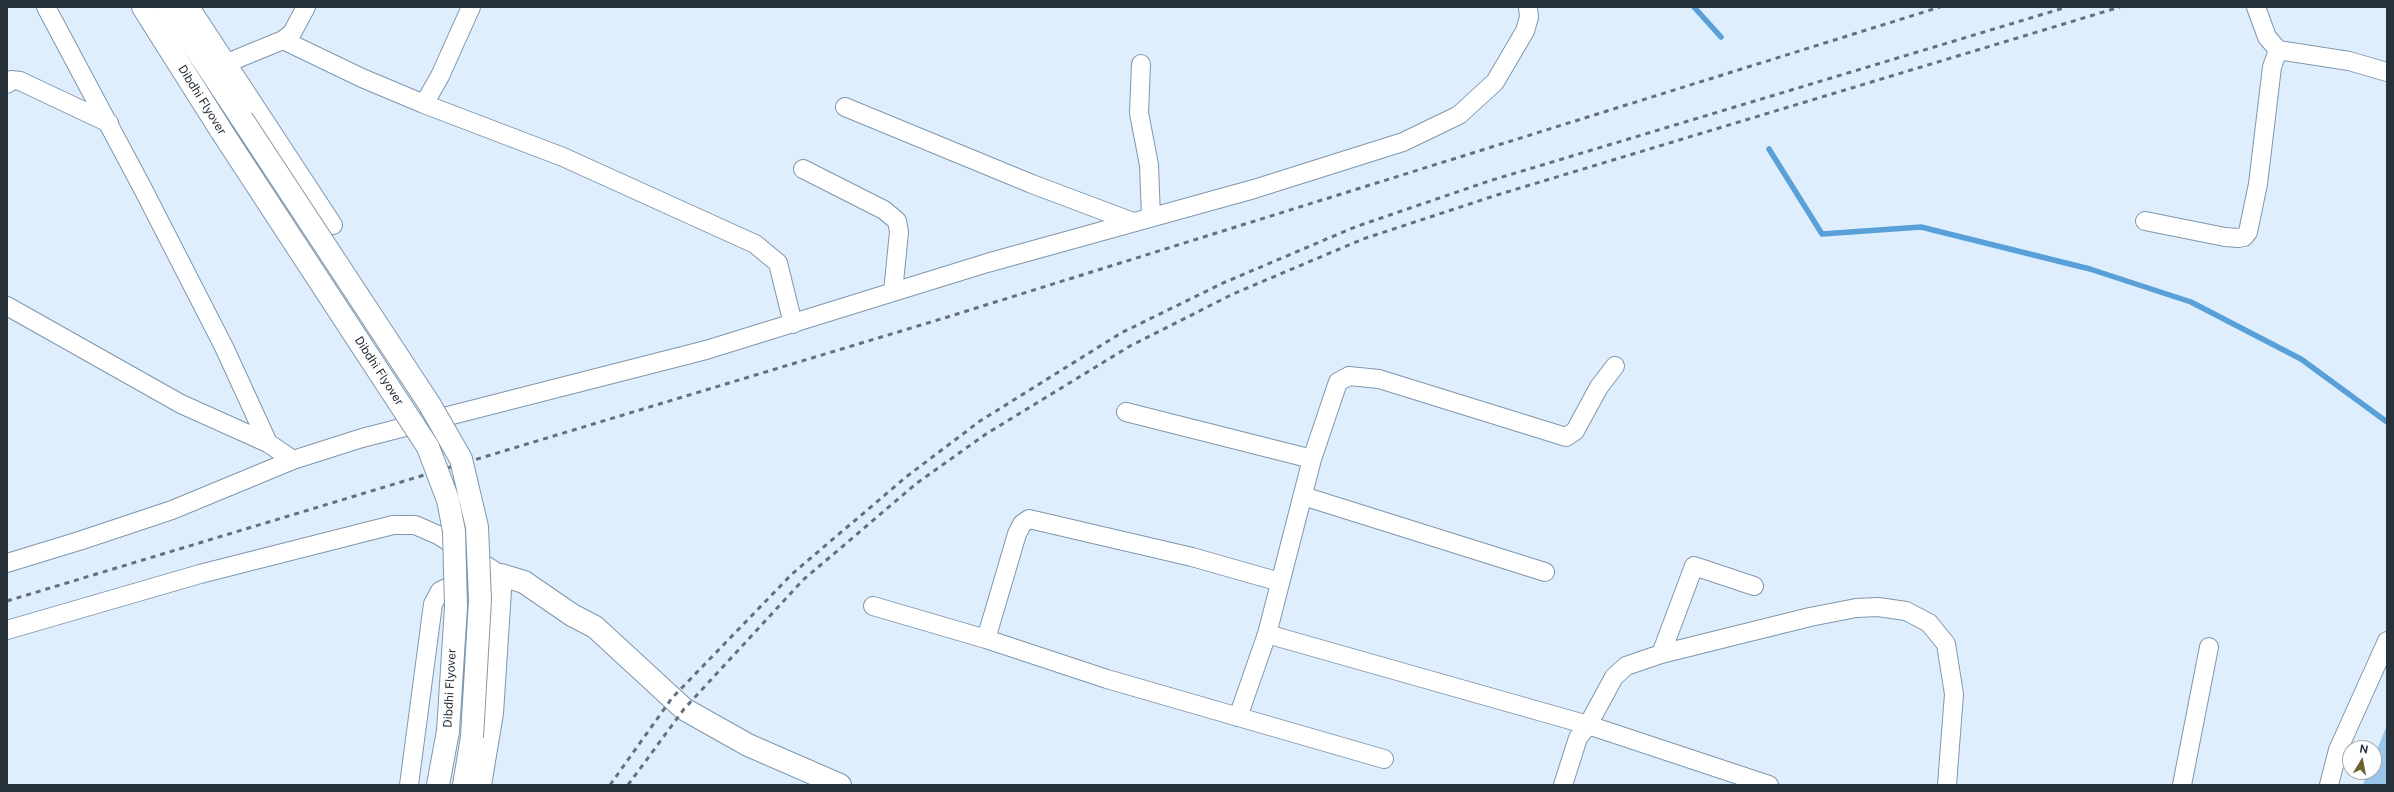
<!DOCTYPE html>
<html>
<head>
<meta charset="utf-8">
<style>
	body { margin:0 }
	#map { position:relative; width:2394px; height:792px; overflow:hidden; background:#dfeefc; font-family:"Public Sans",sans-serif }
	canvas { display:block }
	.frame { position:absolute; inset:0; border:8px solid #27313a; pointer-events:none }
	.north { position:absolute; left:2342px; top:740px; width:40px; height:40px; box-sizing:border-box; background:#fff; border:1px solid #a9adb0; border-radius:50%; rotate:10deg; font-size:11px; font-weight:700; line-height:16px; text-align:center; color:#27313a }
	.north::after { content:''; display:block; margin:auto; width:14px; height:18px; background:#6e602d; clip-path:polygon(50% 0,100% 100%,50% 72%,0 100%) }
</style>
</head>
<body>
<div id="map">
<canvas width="2394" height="792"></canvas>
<div class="frame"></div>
<div class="north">N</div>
</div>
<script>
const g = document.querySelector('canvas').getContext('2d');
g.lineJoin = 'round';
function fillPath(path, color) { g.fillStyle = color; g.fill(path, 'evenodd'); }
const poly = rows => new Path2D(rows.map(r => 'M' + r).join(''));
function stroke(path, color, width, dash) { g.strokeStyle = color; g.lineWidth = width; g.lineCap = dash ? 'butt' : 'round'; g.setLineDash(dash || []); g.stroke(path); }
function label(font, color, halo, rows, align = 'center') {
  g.font = font + ' "Public Sans",sans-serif'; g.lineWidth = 4; g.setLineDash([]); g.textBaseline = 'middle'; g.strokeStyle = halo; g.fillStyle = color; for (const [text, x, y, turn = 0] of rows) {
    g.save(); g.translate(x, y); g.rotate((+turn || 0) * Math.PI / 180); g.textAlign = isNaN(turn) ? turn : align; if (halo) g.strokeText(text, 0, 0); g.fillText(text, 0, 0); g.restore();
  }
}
fillPath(poly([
	[2387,725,2387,785,2363,785,2368,772,2374,772,2374,757]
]), '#9ac6ed');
stroke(poly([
	[1694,7,1721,37],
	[1769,149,1822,234,1921,227,2090,269,2191,302,2301,359,2387,422]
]), '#59a0d9', 5.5);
const minor = poly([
	[46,7,143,189,224,347,268,443],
	[190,7,333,225],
	[2256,7,2267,37,2278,50],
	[283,40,362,78,424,104,563,157,755,244,778,263,793,324],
	[227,63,283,40,292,33,306,7],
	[1141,64,1139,113,1149,165,1151,217],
	[7,84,11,80,20,81,109,123],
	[424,104,440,76,471,7],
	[845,107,1032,184,1133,222],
	[803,169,884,210,897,221,899,232,893,292],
	[2145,221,2225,237,2238,238,2244,237,2248,232,2258,184,2272,67,2278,50,2349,61,2387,72],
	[7,306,181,404,268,443,293,460],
	[1126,412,1312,459],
	[1303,496,1545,572],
	[7,563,79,541,172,510,293,460,362,438,706,350,987,263,1254,189,1403,142,1459,115,1495,82,1525,31,1529,17,1528,7],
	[873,606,986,639,1107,679,1384,759],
	[7,630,200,574,393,525,415,525,438,535,501,575],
	[1267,634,1588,725,1614,677,1626,666,1661,654,1810,617,1856,608,1878,607,1906,611,1929,623,1946,644,1954,694,1947,785],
	[986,639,1017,534,1022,524,1029,519,1192,557,1280,582],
	[1661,654,1694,566,1754,586],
	[1238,717,1267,634,1312,459,1338,382,1349,376,1379,379,1566,437,1575,431,1599,387,1615,366],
	[409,785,433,604,440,591,467,578,493,576],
	[1563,785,1578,738,1588,725,1769,785],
	[2182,785,2209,647],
	[2329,785,2338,750,2387,641]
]);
const tertiary = poly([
	[480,785,492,713,501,575,524,582,572,615,595,627,684,709,748,745,840,785]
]);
const secondary = poly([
	[143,7,222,132],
	[168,7,242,119],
	[438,785,448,731],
	[464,785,472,737]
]);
stroke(minor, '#7f97ac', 20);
stroke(tertiary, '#7f97ac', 24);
stroke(secondary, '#7f97ac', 24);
stroke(minor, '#fff', 18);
stroke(tertiary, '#fff', 22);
stroke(secondary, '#fff', 22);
stroke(poly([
	[7,601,941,319,1940,7],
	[610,785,672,698,792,574,906,477,980,421,1121,333,1223,283,1355,227,1489,181,2067,7],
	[628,785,684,709,803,580,917,483,986,434,1130,346,1233,294,1363,239,1497,195,2120,7]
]), '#65707b', 3, [5, 5]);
const secondaryBridge = poly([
	[242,119,430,405,461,459,477,527,480,600,472,737],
	[222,132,428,447,448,500,454,531,456,607,448,731]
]);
stroke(secondaryBridge, '#7f97ac', 24, []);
stroke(secondaryBridge, '#fff', 22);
label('12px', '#27313a', '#fff', [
	["Dibdhi Flyover",202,100,58],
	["Dibdhi Flyover",379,371,57],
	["Dibdhi Flyover",450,688,-87]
]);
</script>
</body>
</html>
